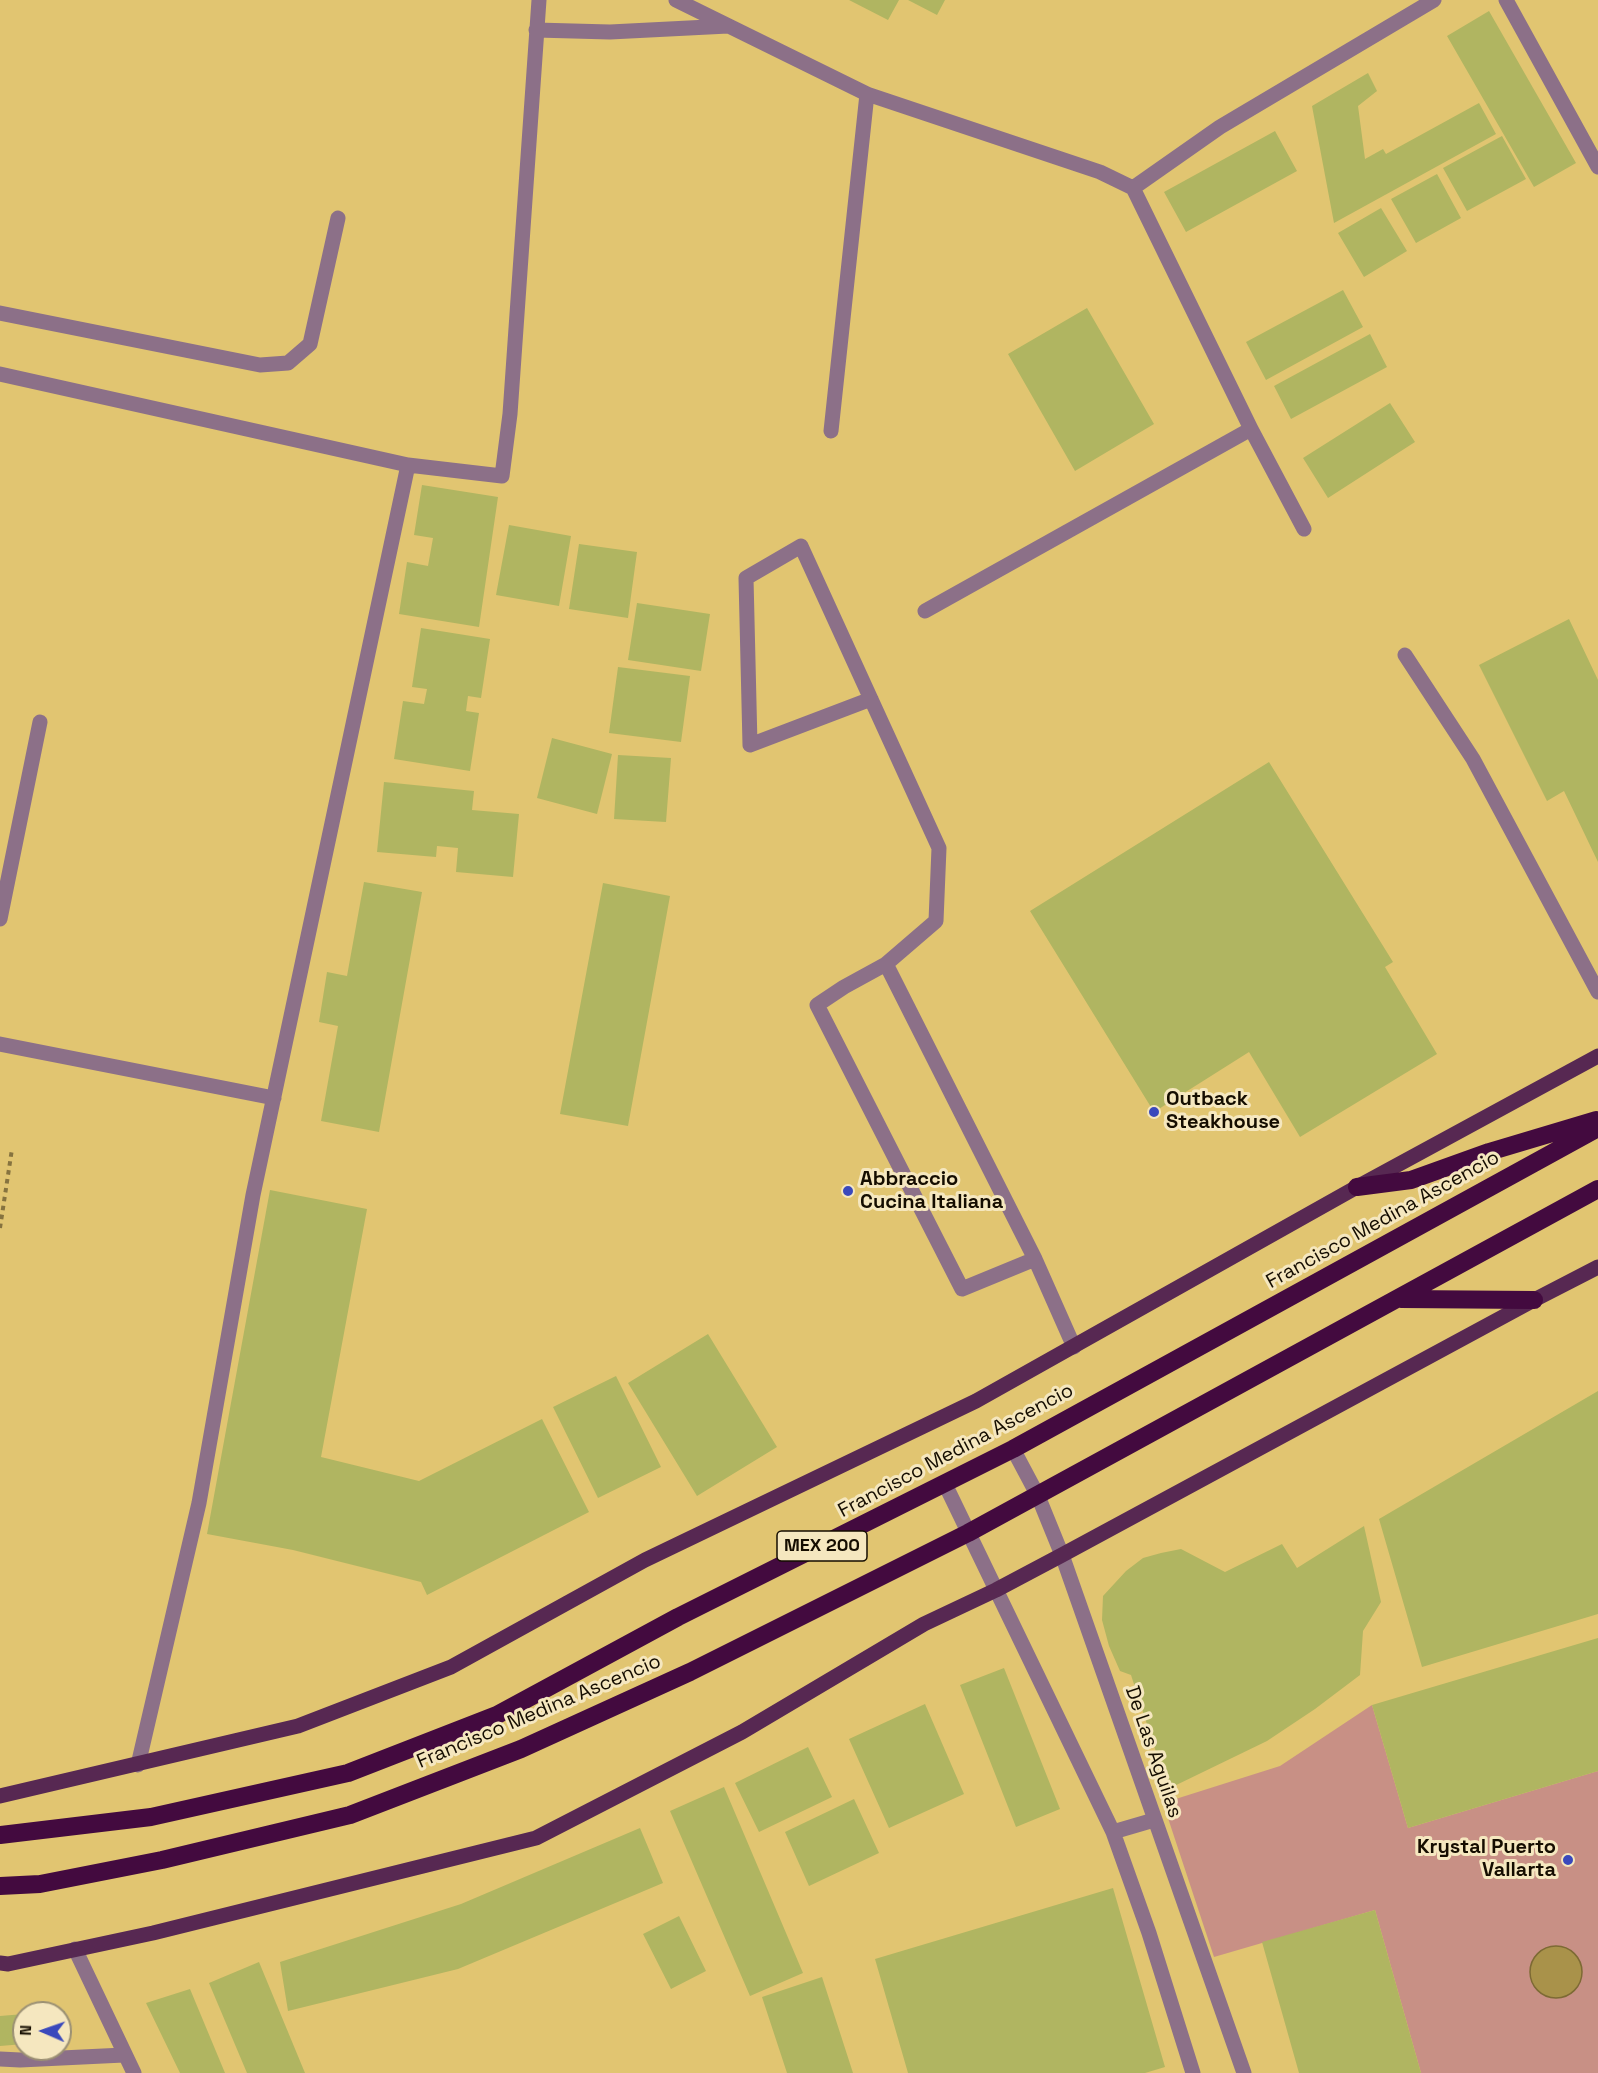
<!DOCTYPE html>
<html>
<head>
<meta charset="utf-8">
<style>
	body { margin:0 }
	#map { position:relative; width:1598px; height:2073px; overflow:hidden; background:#e1c571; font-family:"Space Grotesk",sans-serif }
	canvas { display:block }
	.north { position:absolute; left:12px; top:2001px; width:60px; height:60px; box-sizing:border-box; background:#f5e7bf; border:2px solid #9b9073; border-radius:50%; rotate:272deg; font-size:16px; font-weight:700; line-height:24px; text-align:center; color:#150d00 }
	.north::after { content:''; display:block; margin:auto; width:21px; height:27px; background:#3a49bc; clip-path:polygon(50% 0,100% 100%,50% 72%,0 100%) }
</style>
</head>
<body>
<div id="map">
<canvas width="1598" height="2073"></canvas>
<div class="north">N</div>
</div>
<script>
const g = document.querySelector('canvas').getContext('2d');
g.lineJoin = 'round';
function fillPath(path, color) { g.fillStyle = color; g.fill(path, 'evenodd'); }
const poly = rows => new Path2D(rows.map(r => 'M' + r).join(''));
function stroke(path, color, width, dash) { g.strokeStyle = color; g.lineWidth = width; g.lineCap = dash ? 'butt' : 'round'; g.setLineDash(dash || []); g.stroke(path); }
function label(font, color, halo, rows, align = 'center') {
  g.font = font + ' "Space Grotesk",sans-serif'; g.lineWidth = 6; g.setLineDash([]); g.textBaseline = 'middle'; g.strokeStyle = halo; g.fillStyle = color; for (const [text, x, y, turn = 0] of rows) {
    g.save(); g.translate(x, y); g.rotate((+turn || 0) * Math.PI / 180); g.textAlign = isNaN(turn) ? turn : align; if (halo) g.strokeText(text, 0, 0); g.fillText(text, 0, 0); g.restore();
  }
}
fillPath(poly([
	[1372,1705,1408,1828,1598,1771,1598,2073,1421,2073,1375,1910,1214,1957,1163,1803,1280,1766]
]), '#c89085');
const water = poly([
	'1530 1972a26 26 0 1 1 52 0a26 26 0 1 1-52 0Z'
]);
fillPath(water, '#a9924a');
stroke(water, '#7d6a34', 1.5);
fillPath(poly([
	[849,0,899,0,888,20],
	[908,0,945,0,937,15],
	[1489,11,1576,163,1534,187,1447,36],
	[1368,73,1377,91,1358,106,1365,159,1383,149,1386,154,1479,103,1496,134,1334,223,1312,106],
	[1275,131,1297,171,1186,232,1164,192],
	[1502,136,1526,179,1467,211,1443,168],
	[1437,174,1461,218,1416,243,1391,199],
	[1381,208,1407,251,1364,277,1338,233],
	[1343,290,1363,327,1266,380,1246,342],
	[1087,308,1154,424,1075,471,1008,354],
	[1370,334,1387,367,1291,419,1274,386],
	[1390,403,1415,442,1328,498,1303,458],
	[422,485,498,497,479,627,399,614,407,562,428,566,433,538,414,535],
	[509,525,571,536,559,606,496,595],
	[579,544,637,552,628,618,569,609],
	[637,603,710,614,701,671,628,660],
	[1569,619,1598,680,1598,862,1564,791,1547,801,1479,665],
	[421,628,490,639,481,698,468,696,466,711,479,713,470,771,394,759,403,701,424,704,427,689,412,687],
	[618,667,690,676,681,742,609,733],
	[552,738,612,754,597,814,537,798],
	[618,755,671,758,666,822,614,819],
	[1269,762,1393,962,1385,967,1437,1054,1300,1137,1249,1052,1154,1112,1030,911],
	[384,782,474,791,472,810,519,814,513,877,456,872,458,848,437,846,436,857,377,852],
	[364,882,422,892,379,1132,321,1121,338,1026,319,1022,327,972,347,976],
	[603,883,670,896,628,1126,560,1114],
	[270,1190,367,1209,321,1457,419,1481,542,1419,589,1512,427,1595,421,1582,293,1550,207,1534],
	[708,1334,777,1447,697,1496,628,1383],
	[616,1376,661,1467,598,1498,553,1407],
	[1598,1391,1598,1614,1422,1667,1379,1519],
	[1364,1526,1381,1602,1363,1631,1360,1675,1315,1709,1267,1741,1168,1789,1131,1675,1120,1671,1109,1646,1102,1620,1103,1596,1126,1571,1143,1558,1161,1553,1181,1549,1225,1572,1282,1544,1297,1568],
	[1598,1638,1598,1771,1408,1828,1372,1705],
	[1004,1668,1060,1809,1016,1827,960,1685],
	[925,1704,964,1794,889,1828,849,1739],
	[808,1747,832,1797,759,1832,735,1783],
	[724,1787,803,1973,750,1996,670,1811],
	[854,1799,879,1853,809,1886,785,1832],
	[640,1828,663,1883,458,1969,288,2011,280,1962,461,1904],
	[1113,1888,1165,2067,1145,2073,908,2073,875,1959],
	[1375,1910,1421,2073,1299,2073,1262,1942],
	[679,1916,706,1971,671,1989,643,1934],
	[259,1962,305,2073,247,2073,209,1983],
	[822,1977,853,2073,787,2073,762,1997],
	[190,1989,225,2073,180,2073,146,2003],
	[60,2011,65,2011,67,2040,60,2041],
	[24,2014,24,2044,0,2046,0,2016]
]), '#b0b561');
stroke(poly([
	[0,1228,12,1149]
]), '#86733f', 4, [4.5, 4.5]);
stroke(poly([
	[676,0,867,94,1100,172,1133,188,1220,127,1434,0],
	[1506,0,1598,167],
	[536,30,610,32,728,26],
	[1133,188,1251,429,1304,529],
	[0,313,260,365,288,363,310,344,338,218],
	[0,374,408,465],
	[831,431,867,94],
	[925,611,1251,429],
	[1405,655,1473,759,1598,992],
	[871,699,750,745,746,578,801,546,939,848,936,921,886,964],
	[0,919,40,722],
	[0,1044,274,1098],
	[1035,1259,962,1289,817,1005,844,987,886,964,1035,1259,1074,1347],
	[1013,1449,1038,1496,1062,1555,1244,2073],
	[945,1484,1113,1832,1149,1933,1193,2073],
	[138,1765,199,1503,253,1195,408,465,502,476,510,414,539,0],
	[1113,1832,1154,1820],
	[75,1949,134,2073],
	[0,2059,20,2060,124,2055]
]), '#8c7088', 15);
stroke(poly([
	[0,1796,298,1726,451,1667,645,1560,976,1401,1357,1187,1598,1056],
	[0,1963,8,1964,153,1933,536,1838,742,1732,924,1624,996,1590,1062,1555,1534,1300,1598,1267]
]), '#572852', 15);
stroke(poly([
	[1357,1187,1411,1180,1489,1152,1596,1120],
	[1401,1299,1534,1300],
	[0,1835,151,1817,348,1773,497,1715,678,1617,1013,1449,1598,1128],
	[0,1886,40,1884,162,1860,350,1815,521,1749,690,1672,968,1533,1598,1189]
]), '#430a3f', 18);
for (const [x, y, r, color] of [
	[1154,1112,6,"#3a49bc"],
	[848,1191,6,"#3a49bc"],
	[1568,1860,6,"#3a49bc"]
]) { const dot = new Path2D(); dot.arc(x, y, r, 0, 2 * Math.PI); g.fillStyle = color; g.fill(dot); stroke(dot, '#f5e7bf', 2); }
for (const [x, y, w] of [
	[822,1546,90]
]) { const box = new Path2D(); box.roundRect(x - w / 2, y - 15, w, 30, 4.5); g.fillStyle = '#f5e7bf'; g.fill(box); stroke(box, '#150d00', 1.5); }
label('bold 18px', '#150d00', null, [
	["MEX 200",822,1546]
]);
label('bold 20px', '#150d00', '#f5e7bf', [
	["Outback",1166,1100],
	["Steakhouse",1166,1123],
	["Abbraccio",860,1180],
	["Cucina Italiana",860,1203],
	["Krystal Puerto",1556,1848,"right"],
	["Vallarta",1556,1871,"right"]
], 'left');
label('20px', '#150d00', '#f5e7bf', [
	["Francisco Medina Ascencio",1383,1220,-29],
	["Francisco Medina Ascencio",956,1451,-28],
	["Francisco Medina Ascencio",539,1712,-23],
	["De Las Aguilas",1153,1752,71]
]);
</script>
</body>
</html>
